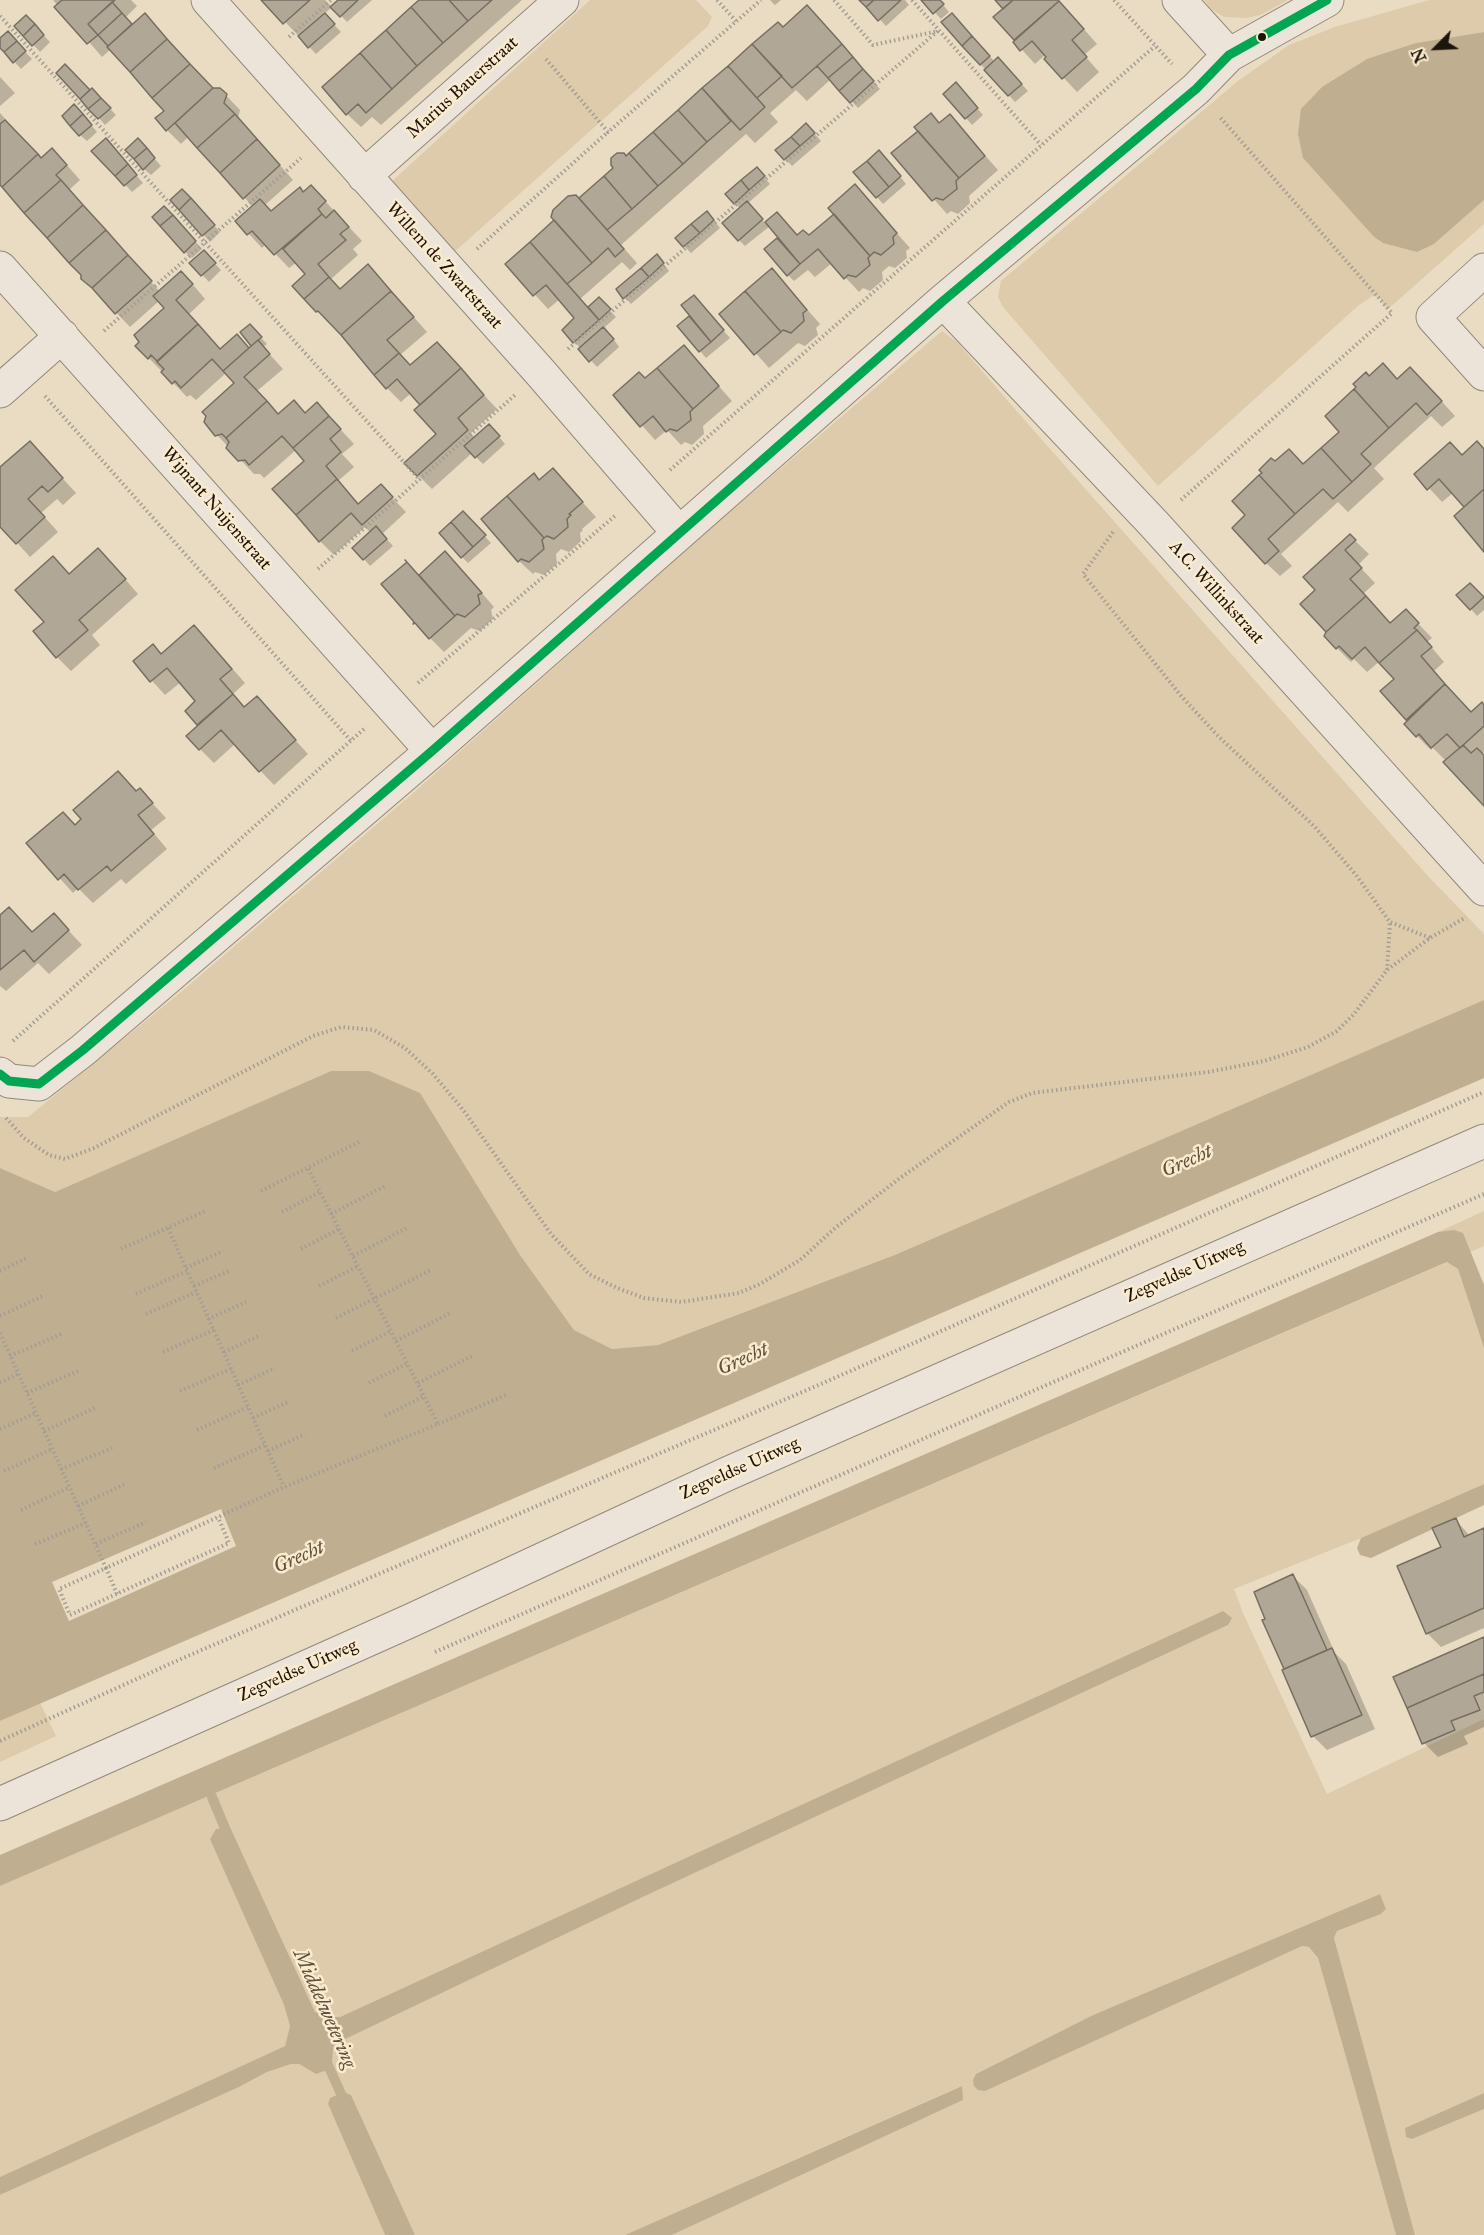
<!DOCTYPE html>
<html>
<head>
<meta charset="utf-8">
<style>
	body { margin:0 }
	#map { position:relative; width:1484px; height:2235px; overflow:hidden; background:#e9dcc3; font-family:"IM FELL Great Primer",serif }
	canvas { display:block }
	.north { position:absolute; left:1406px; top:18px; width:60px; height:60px; -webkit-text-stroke:4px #faebce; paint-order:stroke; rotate:246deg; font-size:16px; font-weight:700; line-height:24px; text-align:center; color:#1d140b }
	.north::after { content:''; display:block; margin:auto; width:21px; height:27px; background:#1d140b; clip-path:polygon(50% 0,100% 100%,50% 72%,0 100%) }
</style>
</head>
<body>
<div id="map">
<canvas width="1484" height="2235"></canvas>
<div class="north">N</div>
</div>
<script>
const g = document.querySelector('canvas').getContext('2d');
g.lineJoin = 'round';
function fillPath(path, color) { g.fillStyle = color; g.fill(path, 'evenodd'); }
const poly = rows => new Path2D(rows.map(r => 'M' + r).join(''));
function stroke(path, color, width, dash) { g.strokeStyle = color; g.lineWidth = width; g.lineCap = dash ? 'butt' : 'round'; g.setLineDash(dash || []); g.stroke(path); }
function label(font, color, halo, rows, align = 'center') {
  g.font = font + ' "IM FELL Great Primer",serif'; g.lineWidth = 5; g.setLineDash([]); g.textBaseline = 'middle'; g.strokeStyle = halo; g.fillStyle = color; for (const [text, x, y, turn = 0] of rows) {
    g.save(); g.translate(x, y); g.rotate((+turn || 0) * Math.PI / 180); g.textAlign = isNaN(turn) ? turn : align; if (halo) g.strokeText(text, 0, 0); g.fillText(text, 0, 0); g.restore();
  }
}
fillPath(poly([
	[590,0,696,0,712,17,708,26,452,254,389,184],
	[1204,0,1288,0,1260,15,1246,18,1224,17,1211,9],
	[1429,0,1484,0,1484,32,1416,43,1303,158,1374,237,1383,243,1434,244,1484,200,1484,224,1387,310,1379,298,1373,296,1359,305,1158,486,1003,307,998,297,1001,281,1238,81,1289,45,1335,27],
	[942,331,957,342,1028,424,1427,875,1484,934,1484,1000,895,1256,658,1345,612,1349,574,1330,520,1255,369,1071,331,1071,55,1192,0,1168,0,1117,28,1117,181,992,411,795,712,527],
	[1484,1211,1484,1246,1470,1252,1462,1233,1438,1232],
	[1448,1262,1458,1269,1484,1348,1484,1484,1361,1538,1234,1589,1243,1613,1327,1794,1484,1719,1484,2093,1405,2128,1412,2139,1484,2109,1484,2235,1415,2235,1334,1938,1337,1931,1381,1914,1386,1909,1380,1894,1093,2015,976,2074,1302,1946,1310,1947,1318,1958,1396,2235,672,2235,963,2100,961,2086,625,2235,415,2235,351,2095,344,2092,328,2104,385,2235,0,2235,0,2195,239,2087,267,2072,291,2064,299,2064,316,2074,325,2071,332,2064,333,2050,337,2043,645,1896,1228,1625,1223,1611,340,2017,315,2012,230,1827,211,1839,284,2005,290,2026,285,2046,0,2177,0,1886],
	[40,1703,56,1736,0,1762,0,1721]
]), '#ddcbab');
fillPath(poly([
	[1484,32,1484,200,1434,244,1417,252,1383,243,1374,237,1303,158,1298,134,1301,109,1322,87,1367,59,1416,43],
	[1484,1000,1484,1078,0,1721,0,1168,55,1192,331,1071,369,1071,420,1093,520,1255,574,1330,612,1349,658,1345,895,1255],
	[1454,1230,1463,1233,1484,1285,1484,1348,1458,1269,1447,1262,0,1886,0,1855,1438,1232],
	[1484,1484,1484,1505,1371,1558,1360,1555,1357,1548,1361,1538],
	[1223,1611,1232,1618,1228,1625,645,1896,337,2043,333,2050,332,2064,325,2071,316,2074,299,2064,291,2064,267,2072,239,2087,0,2195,0,2177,285,2046,290,2026,284,2005,210,1839,216,1829,230,1827,315,2012,328,2016,340,2017],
	[1380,1894,1386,1909,1381,1914,1337,1931,1334,1938,1415,2235,1396,2235,1318,1958,1309,1947,1302,1946,985,2091,978,2090,974,2086,973,2080,976,2074,1093,2015],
	[962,2086,963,2100,672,2235,625,2235],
	[344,2092,351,2095,415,2235,385,2235,328,2104,330,2098],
	[1484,2093,1484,2109,1412,2139,1406,2137,1405,2128]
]), '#c0ae91');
fillPath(poly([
	[221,1509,236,1546,69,1621,52,1582]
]), '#e9dcc3');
fillPath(poly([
	[53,0,131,0,137,6,125,18,132,26,159,29,213,90,220,89,240,110,238,118,293,180,265,205,272,213,303,193,325,201,362,241,353,249,358,255,331,279,340,290,381,280,427,332,400,355,411,367,450,358,497,409,471,433,475,438,495,432,505,444,483,464,472,453,432,489,406,463,438,434,422,405,411,393,401,402,387,388,332,324,317,311,307,274,297,262,289,268,266,244,262,248,237,221,253,207,189,136,181,144,167,130,166,111,111,49,102,57],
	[264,0,325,0,332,7,324,14,341,32,316,54],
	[340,0,372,0,347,22,333,7],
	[422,0,522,0,381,125,372,117,361,127,347,114],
	[770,0,781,0,775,5],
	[862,0,905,0,909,5,886,26],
	[923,0,939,0,949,12,941,19],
	[997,0,1058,0,1097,44,1084,55,1099,72,1077,92,1046,59,1046,54,1035,64,1015,42,1017,41,995,17,1005,9],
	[26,17,50,42,40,52,16,26],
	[958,21,995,62,1005,66,1028,91,1015,102,943,23],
	[778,24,783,29,854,60,880,89,858,108,831,79,807,101,796,90,770,113,778,122,755,143,746,134,621,245,637,263,630,270,622,262,580,299,588,309,599,299,616,317,605,327,619,347,597,367,564,330,577,318,560,299,548,309,507,264],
	[0,40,14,40,32,59,21,69,0,46],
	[0,77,15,93,0,106],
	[92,90,116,115,105,125,99,118,90,92],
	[962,91,983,115,972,125,966,118],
	[0,113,41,159,52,150,66,164,80,180,69,190,160,292,181,273,195,287,205,299,189,314,221,351,249,349,253,346,242,332,250,326,267,344,263,347,283,369,257,391,279,415,294,402,306,414,330,418,354,444,342,454,354,467,338,481,359,505,381,486,406,512,382,534,393,546,370,566,364,559,371,533,365,527,334,555,320,541,306,461,296,450,264,478,260,474,254,474,217,435,236,383,226,373,196,400,190,395,187,397,137,346,166,308,159,301,130,327,83,278,82,275,0,183],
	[81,113,97,132,87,141,80,135],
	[950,116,998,170,969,196,970,203,958,214,951,211,947,214,894,154,940,124],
	[813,132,821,141,792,166,778,150],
	[112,147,143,183,132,192,94,151],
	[144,147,161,166,151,175,144,169],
	[886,159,906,184,883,204,877,197],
	[763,176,770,184,747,204,766,224,777,214,798,236,809,237,836,214,855,186,910,248,906,251,907,258,895,268,889,266,882,272,883,280,870,291,863,288,859,292,832,263,815,277,808,270,794,281,788,275,786,249,788,247,770,226,745,246,739,240,741,209,735,203],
	[189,197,220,232,210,242,172,200],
	[171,214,202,249,192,258,185,252],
	[713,219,720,228,691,253,684,246],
	[204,252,221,270,209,282,191,263],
	[663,263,669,271,631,304,618,290],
	[772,270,820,324,816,328,818,335,805,346,798,343,769,368,721,314],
	[700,304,730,338,706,358,679,326,692,315],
	[684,347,732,401,703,426,704,434,692,445,685,442,681,445,667,430,655,440,615,395,646,380],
	[1369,378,1424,382,1455,416,1442,427,1431,416,1402,442,1374,468,1384,479,1348,512,1338,502,1281,554,1292,566,1280,576,1266,563,1248,515,1275,463,1304,466,1341,432],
	[1484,450,1484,548,1466,507,1454,492,1442,502,1429,488,1463,456],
	[43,457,76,493,63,505,57,499,41,513,58,532,30,557,0,524,0,469],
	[553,470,596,517,582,529,583,530,580,533,581,541,569,552,561,549,556,554,557,564,544,575,535,572,533,574,519,561,540,482],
	[470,520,491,543,468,563,462,557],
	[1350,536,1369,554,1358,565,1375,583,1363,594,1391,625,1406,611,1432,638,1427,642,1444,662,1434,671,1471,713,1484,707,1484,752,1482,754,1484,757,1484,804,1446,761,1433,748,1431,750,1417,736,1409,721,1383,692,1396,679,1380,661,1367,672,1354,659,1351,662,1337,648,1330,633,1317,591],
	[408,563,420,576,459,567,494,607,491,610,493,619,480,631,471,628,444,652,430,638],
	[112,564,138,594,92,635,100,645,71,671,57,657,70,575],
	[1470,585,1484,599,1484,610,1477,616,1471,609],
	[208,641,245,683,233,694,245,708,257,698,308,754,274,785,235,744,214,763,200,749,199,725,187,711,198,701,181,682,165,695,135,662],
	[140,790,166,818,151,830,167,849,126,884,121,879,93,903,78,888,73,893,29,844,75,826],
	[54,915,82,945,49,974,38,963,6,991,0,986,0,917,33,934],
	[1455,1519,1470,1536,1484,1530,1484,1628,1441,1647,1427,1633,1443,1548],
	[1293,1576,1307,1590,1335,1653,1346,1664,1375,1729,1327,1750,1313,1736,1264,1621,1267,1620],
	[1484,1638,1484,1727,1464,1736,1468,1744,1438,1757,1424,1743]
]), '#0003');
stroke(poly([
	[212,1797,229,1838],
	[323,2054,346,2105]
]), '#c0ae91', 10);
const building = poly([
	[62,0,115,0,88,24,98,35,87,44,54,7,62,0],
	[261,0,310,0,283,24,261,0],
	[338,0,358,0,340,17,330,7,338,0],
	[419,0,449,0,468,21,443,43,411,7,419,0],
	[449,0,492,0,468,21,449,0],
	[859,0,874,0,866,7,859,0],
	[874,0,901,0,878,21,866,7,874,0],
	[921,0,940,0,944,4,933,14,921,0],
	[995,0,1013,0,1003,9,995,0],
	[1013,0,1058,0,1059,1,1014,40,993,17,1013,0],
	[1059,1,1084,29,1072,40,1087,57,1062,79,1044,59,1046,57,1032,41,1020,51,1013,42,1059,1],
	[112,2,122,13,98,35,88,24,112,2],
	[807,5,842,44,792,88,752,44,778,22,783,27,807,5],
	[411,7,443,43,417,66,386,30,411,7],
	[122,13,132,24,108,46,98,35,122,13],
	[145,13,167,39,130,72,107,47,145,13],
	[325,13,335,24,308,48,298,36,325,13],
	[952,13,972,36,962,46,941,22,952,13],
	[26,15,35,24,23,36,14,26,26,15],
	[35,24,44,35,32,46,23,36,35,24],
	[386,30,417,66,392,89,360,53,386,30],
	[8,31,17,41,4,52,0,48,0,38,8,31],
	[972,36,990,56,980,65,962,46,972,36],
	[167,39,190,64,152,98,130,72,167,39],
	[17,41,26,51,13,63,4,52,17,41],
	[752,44,782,76,757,98,728,66,752,44],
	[842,44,853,57,828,78,817,66,842,44],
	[360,53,392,89,366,113,358,104,346,115,322,87,360,53],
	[853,57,863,69,839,91,828,78,853,57],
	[998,57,1022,84,1008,96,984,70,998,57],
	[65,64,90,90,80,99,56,73,65,64],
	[190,64,213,88,166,131,155,118,164,111,152,98,190,64],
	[728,66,765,107,740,130,702,88,728,66],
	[863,69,874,81,850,103,839,91,863,69],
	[956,82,978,108,965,119,943,94,956,82],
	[92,88,101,98,88,109,80,99,92,88],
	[213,88,220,88,227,94,224,103,235,114,197,148,175,123,213,88],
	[702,88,731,121,707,142,678,110,702,88],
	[101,98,111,108,98,119,88,109,101,98],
	[74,104,83,114,70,126,62,116,74,104],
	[678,110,707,142,683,164,653,132,678,110],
	[931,113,939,123,950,114,985,156,959,178,914,127,931,113],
	[83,114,92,125,79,136,70,126,83,114],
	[235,114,257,139,220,173,197,148,235,114],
	[5,120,38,154,2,187,0,185,0,124,5,120],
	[806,123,815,133,800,146,791,137,806,123],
	[918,131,959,178,956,181,957,189,943,200,936,198,932,201,891,153,918,131],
	[653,132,683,164,658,186,629,153,653,132],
	[791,137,800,146,784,160,775,150,791,137],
	[106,138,128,164,115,176,91,151,106,138],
	[138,138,147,148,134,159,125,150,138,138],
	[257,139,280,165,243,199,220,173,257,139],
	[52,148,67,165,56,175,61,180,24,213,2,187,38,154,41,158,52,148],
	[147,148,155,158,143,170,134,159,147,148],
	[879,150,901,176,889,187,867,161,879,150],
	[617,153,624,153,626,156,629,153,658,186,632,209,604,176,613,168,611,165,611,158,617,153],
	[867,161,889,187,876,198,853,172,867,161],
	[128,164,137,175,124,186,115,176,128,164],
	[757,167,765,176,749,190,741,180,757,167],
	[604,176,632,209,607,230,579,198,604,176],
	[61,180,83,205,47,238,24,213,61,180],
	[741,180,749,190,734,204,725,194,741,180],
	[855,184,897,233,893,237,894,244,881,255,874,252,870,256,828,208,855,184],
	[311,185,326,201,318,209,322,214,274,255,252,231,247,235,235,221,260,199,271,211,300,187,303,192,311,185],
	[182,189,191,198,179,210,170,200,182,189],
	[576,195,624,249,615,257,608,248,592,263,551,217,553,210,568,196,576,195],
	[191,198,215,225,202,236,179,210,191,198],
	[747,201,763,219,738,241,722,223,747,201],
	[83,205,106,230,69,263,47,238,83,205],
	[164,206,173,215,160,226,152,217,164,206],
	[334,210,349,227,340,234,346,240,318,264,329,277,304,299,292,286,305,274,283,249,322,214,326,218,334,210],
	[707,211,714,220,700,233,691,224,707,211],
	[777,212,797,235,803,230,809,235,834,214,870,256,868,258,870,265,856,277,848,275,844,279,818,249,800,264,765,222,777,212],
	[173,215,196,241,184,253,160,226,173,215],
	[554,220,592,263,567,284,530,242,554,220],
	[691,224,700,233,683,247,675,238,691,224],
	[106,230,128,255,92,288,81,279,81,275,69,263,106,230],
	[777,238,800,264,787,276,764,249,777,238],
	[530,242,599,320,573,343,562,330,574,318,546,285,533,296,505,264,530,242],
	[204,250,216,263,201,276,189,263,204,250],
	[657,254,664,263,649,277,641,268,657,254],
	[128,255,152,281,115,314,92,288,128,255],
	[368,264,391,291,341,335,318,311,316,312,304,299,329,277,340,289,368,264],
	[641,268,649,277,623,299,616,289,641,268],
	[772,268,807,310,803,313,804,321,791,333,783,330,781,332,745,291,772,268],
	[181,271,193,284,176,300,198,324,157,361,151,355,148,359,135,346,139,342,134,335,164,308,153,296,181,271],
	[391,291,414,317,387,340,399,353,374,375,341,335,391,291],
	[745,291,781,332,754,355,719,314,745,291],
	[694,295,724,330,711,342,681,305,694,295],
	[599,297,611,309,599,320,588,307,599,297],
	[689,316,711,342,699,352,677,326,689,316],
	[198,324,220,349,237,334,249,348,223,371,212,359,181,388,175,381,172,384,161,372,164,369,157,362,198,324],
	[250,324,262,337,251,346,240,332,250,324],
	[603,327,614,339,589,362,578,349,603,327],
	[258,340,270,354,244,377,267,401,226,438,222,434,215,436,204,422,206,416,202,412,234,383,223,371,258,340],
	[437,342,461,368,420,405,397,379,386,389,374,375,399,353,410,365,437,342],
	[684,345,719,386,693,409,657,368,684,345],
	[1383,363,1397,379,1410,367,1442,401,1427,415,1416,403,1389,428,1354,389,1356,387,1353,384,1366,372,1369,376,1383,363],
	[461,368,484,395,458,418,468,430,417,476,404,463,436,434,414,410,461,368],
	[657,368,693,409,690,412,691,420,677,431,670,429,666,432,653,416,640,427,613,395,639,372,645,378,657,368],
	[1354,389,1389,428,1361,454,1371,464,1352,482,1321,448,1339,432,1325,416,1354,389],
	[294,400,305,413,317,402,329,416,293,448,282,436,249,465,245,460,238,461,226,448,229,442,226,438,267,401,278,414,294,400],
	[329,416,341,429,330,439,341,452,326,466,337,479,296,515,272,489,304,461,293,448,329,416],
	[489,424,500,436,475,458,464,446,489,424],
	[30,441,63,478,48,492,42,486,28,499,45,517,16,544,0,527,0,467,30,441],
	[1477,441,1484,449,1484,489,1464,507,1439,479,1427,490,1414,474,1450,442,1462,455,1477,441],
	[1321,448,1352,482,1333,499,1323,489,1295,514,1259,475,1262,473,1259,470,1271,458,1275,461,1289,449,1303,464,1321,448],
	[553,468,583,502,569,514,571,515,567,519,568,527,554,539,547,536,544,538,507,496,534,473,539,480,553,468],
	[1259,475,1295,514,1268,539,1279,551,1265,564,1232,528,1245,515,1232,501,1259,475],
	[337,479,358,504,381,484,393,497,362,525,351,513,319,542,296,515,337,479],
	[1484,489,1484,552,1454,516,1484,489],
	[507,496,544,538,542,540,544,549,529,562,521,559,518,562,481,519,507,496],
	[463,511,486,535,473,547,451,522,463,511],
	[451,522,473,547,461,558,439,533,451,522],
	[376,526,387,539,363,560,352,548,376,526],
	[1350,534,1356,540,1345,550,1362,568,1350,579,1366,596,1326,632,1300,604,1315,590,1303,577,1350,534],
	[98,548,126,579,79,620,88,630,56,658,33,631,44,622,15,590,53,556,69,574,98,548],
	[445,551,482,593,478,595,480,604,465,617,457,614,455,616,419,575,445,551],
	[405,560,455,616,429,639,415,623,413,624,414,622,381,584,407,562,405,560],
	[1470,583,1484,597,1470,610,1456,595,1470,583],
	[1366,596,1390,623,1406,609,1419,623,1414,628,1417,630,1379,663,1365,647,1352,659,1339,646,1336,649,1324,636,1326,632,1366,596],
	[194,625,232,669,220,679,233,694,197,725,185,711,195,701,167,668,150,682,133,661,153,644,161,654,194,625],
	[1417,630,1432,647,1421,656,1445,684,1406,720,1380,691,1394,679,1379,663,1417,630],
	[1445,684,1471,712,1482,702,1484,705,1484,726,1460,748,1447,734,1431,748,1419,734,1416,737,1404,724,1445,684],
	[233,694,244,707,257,696,296,740,259,772,221,730,199,750,186,736,233,694],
	[1463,745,1471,753,1477,748,1484,755,1484,806,1443,762,1463,745],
	[118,771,136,791,140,788,153,803,138,815,154,834,111,871,107,866,78,890,64,874,58,880,26,843,63,812,75,825,81,819,73,810,118,771],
	[9,907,32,932,54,913,69,930,34,962,24,950,0,970,0,915,9,907],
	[1456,1518,1464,1537,1484,1528,1484,1608,1426,1634,1397,1566,1441,1547,1432,1528,1456,1518],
	[1293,1574,1327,1650,1284,1669,1262,1620,1265,1619,1254,1592,1293,1574],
	[1484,1637,1484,1674,1407,1708,1393,1677,1484,1637],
	[1332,1648,1362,1715,1311,1737,1282,1670,1332,1648],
	[1484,1674,1484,1692,1474,1696,1480,1710,1451,1721,1455,1730,1422,1744,1407,1708,1484,1674]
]);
fillPath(building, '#b0a796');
stroke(building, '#766e61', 1.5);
const minor = poly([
	[208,0,540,372,679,533],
	[1179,0,1229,55],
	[364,176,562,0],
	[0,268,432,751],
	[1484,270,1433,317,1484,374],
	[943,301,1154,524,1484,889],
	[0,391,62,336],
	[0,1074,9,1081,39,1084,83,1050,432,751,943,301,1196,89,1229,55,1327,0]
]);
const tertiary = poly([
	[0,1804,412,1620,729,1473,1484,1141]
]);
stroke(minor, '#92897a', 35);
stroke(tertiary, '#92897a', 35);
stroke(poly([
	[717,0,736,21],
	[834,0,873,45,938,31],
	[912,0,1041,145],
	[1114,0,1172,64],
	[0,16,420,480],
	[289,37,331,0],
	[546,59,608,132,761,0],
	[477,249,608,132],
	[104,331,301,158],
	[568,349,939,30],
	[45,396,351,741],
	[670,470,1155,46],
	[1181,500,1392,313,1219,116],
	[1113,532,1083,574,1182,697,1219,737,1314,826,1356,875,1390,922,1430,938],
	[318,569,515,395],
	[418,683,616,515],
	[1387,970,1390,922],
	[13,1041,364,729],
	[6,1118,24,1138,49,1155,65,1159,94,1148,313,1036,341,1027,374,1030,405,1048,433,1074,464,1111,551,1234,589,1274,617,1288,644,1298,681,1302,739,1293,760,1284,800,1260,835,1228,900,1178,1009,1102,1032,1093,1208,1072,1264,1061,1308,1047,1337,1031,1354,1014,1387,970,1430,938,1466,917],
	[261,1191,361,1141],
	[282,1212,320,1192],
	[331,1214,387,1185],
	[168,1228,284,1487],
	[121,1249,205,1211],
	[301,1249,339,1229],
	[353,1256,409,1227],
	[186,1268,223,1251],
	[0,1271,27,1258],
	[194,1286,231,1270],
	[319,1286,358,1266],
	[136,1294,187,1271],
	[146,1314,196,1292],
	[0,1316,45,1295],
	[336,1318,431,1270],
	[208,1319,246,1302],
	[0,1333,106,1568,284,1487,438,1424,308,1168],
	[396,1341,452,1312],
	[352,1351,391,1331],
	[163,1352,214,1330],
	[224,1352,261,1335],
	[10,1356,61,1334],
	[0,1383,18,1374],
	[369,1383,407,1364],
	[418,1383,474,1355],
	[238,1385,275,1368],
	[180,1391,231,1369],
	[27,1393,78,1371],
	[385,1416,424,1396],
	[253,1418,290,1401],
	[438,1424,506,1395],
	[0,1429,36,1413],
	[197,1430,248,1407],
	[44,1431,95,1408],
	[268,1451,305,1434],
	[214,1468,266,1445],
	[61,1469,112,1448],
	[4,1471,52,1449],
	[78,1506,127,1483],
	[21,1510,70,1487],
	[35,1544,86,1523],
	[96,1544,146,1522],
	[117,1594,106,1568,59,1589,70,1615,229,1543,218,1517],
	[435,1652,1484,1194],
	[0,1741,183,1658,814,1387,1484,1092]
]), '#a39d93', 4, [1.5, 3]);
stroke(minor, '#ece4d8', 33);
stroke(tertiary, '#ece4d8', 33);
stroke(poly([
	[0,1074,9,1081,39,1084,83,1050,432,751,943,301,1196,89,1229,55,1327,0]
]), '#00a651', 9);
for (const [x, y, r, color] of [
	[1262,37,5,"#1d140b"]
]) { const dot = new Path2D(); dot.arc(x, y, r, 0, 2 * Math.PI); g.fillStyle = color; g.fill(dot); stroke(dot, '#faebce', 2); }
label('18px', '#1d140b', '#faebce', [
	["Marius Bauerstraat",463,88,-42],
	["Willem de Zwartstraat",444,266,48],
	["Wijnant Nuijenstraat",216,509,49],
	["A.C. Willinkstraat",1216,593,48],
	["Zegveldse Uitweg",1185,1272,-24],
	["Zegveldse Uitweg",740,1469,-24],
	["Zegveldse Uitweg",298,1671,-24]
]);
label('italic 20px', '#5e513d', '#faebce', [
	["Grecht",1187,1162,-24],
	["Grecht",743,1360,-24],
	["Grecht",299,1558,-24],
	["Middelwetering",324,2009,66]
]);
</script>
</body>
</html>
